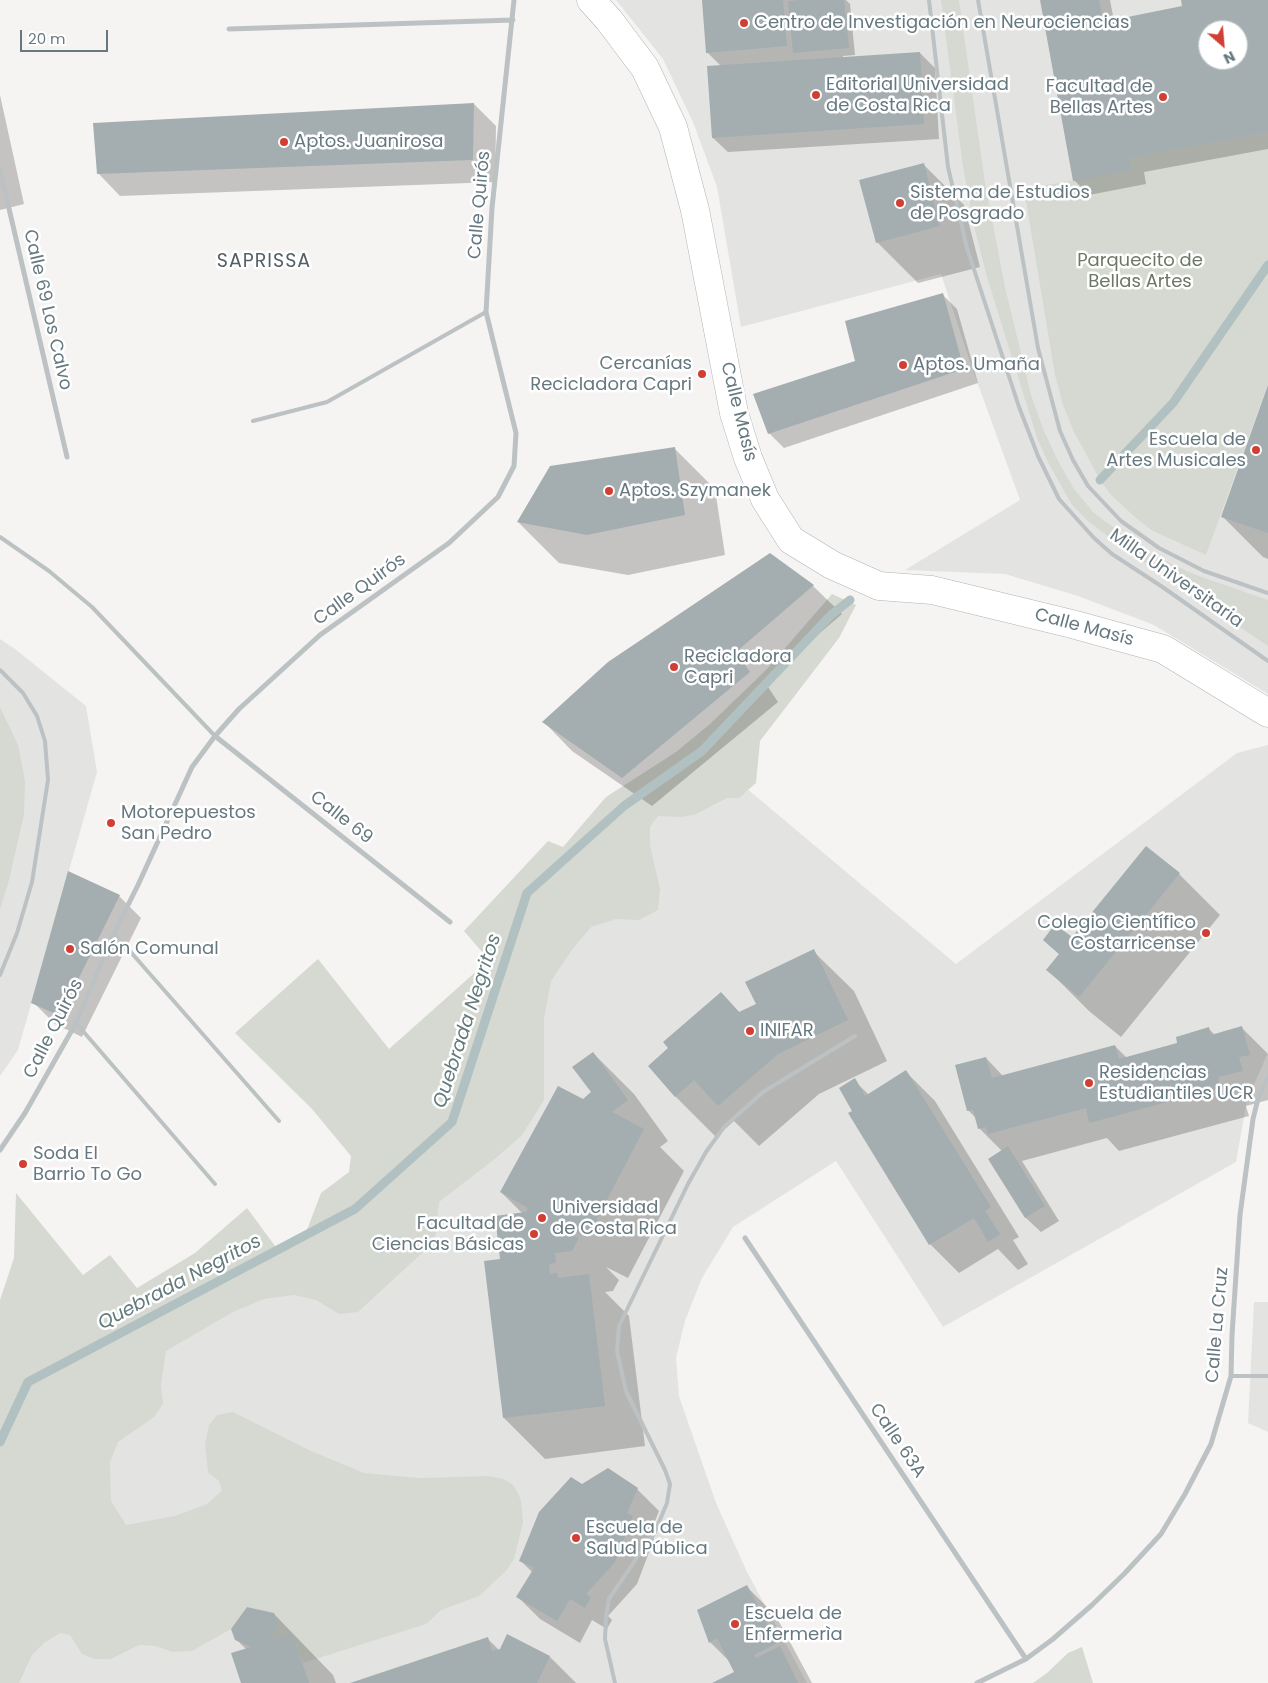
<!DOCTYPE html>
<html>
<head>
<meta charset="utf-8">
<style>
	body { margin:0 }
	#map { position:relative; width:1268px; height:1683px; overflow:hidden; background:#f5f4f2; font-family:Poppins,sans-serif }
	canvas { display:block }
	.north { position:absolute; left:1198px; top:20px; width:50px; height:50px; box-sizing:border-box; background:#fff; border:1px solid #c2c9cc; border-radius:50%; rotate:153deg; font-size:14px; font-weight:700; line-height:20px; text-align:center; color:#677980 }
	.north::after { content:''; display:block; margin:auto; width:18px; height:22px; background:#d23e34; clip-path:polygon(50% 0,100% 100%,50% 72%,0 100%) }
	.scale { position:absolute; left:20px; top:30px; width:88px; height:22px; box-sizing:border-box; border:2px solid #677980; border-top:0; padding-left:6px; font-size:15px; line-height:18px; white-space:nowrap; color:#677980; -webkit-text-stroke:4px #fff; paint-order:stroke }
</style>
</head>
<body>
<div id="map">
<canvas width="1268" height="1683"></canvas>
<div class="north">N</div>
<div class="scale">20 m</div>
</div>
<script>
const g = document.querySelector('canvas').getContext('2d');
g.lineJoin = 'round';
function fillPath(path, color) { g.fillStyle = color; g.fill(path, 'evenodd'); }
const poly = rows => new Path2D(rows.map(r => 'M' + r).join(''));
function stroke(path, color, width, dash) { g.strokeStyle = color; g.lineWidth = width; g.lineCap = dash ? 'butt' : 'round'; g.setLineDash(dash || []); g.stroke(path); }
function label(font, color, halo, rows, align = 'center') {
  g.font = font + ' Poppins,sans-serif'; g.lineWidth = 5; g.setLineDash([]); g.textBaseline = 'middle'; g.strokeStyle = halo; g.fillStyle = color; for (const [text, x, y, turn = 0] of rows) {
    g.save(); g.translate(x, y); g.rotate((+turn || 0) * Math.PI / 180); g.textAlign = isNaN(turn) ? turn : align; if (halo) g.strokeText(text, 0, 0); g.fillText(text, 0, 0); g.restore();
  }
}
fillPath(poly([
	[616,0,1268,0,1268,694,1154,625,1078,596,1005,574,905,570,1020,500,971,365,941,274,741,327,717,187,693,122,663,59],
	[1208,30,1238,30,1238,60,1208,60],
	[0,639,15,649,86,706,97,772,18,1050,0,1076],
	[1268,745,1268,1053,1247,1100,1236,1162,943,1327,836,1161,733,1227,702,1278,685,1321,676,1358,679,1396,716,1503,747,1572,807,1683,0,1683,28,1382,355,1209,527,893,702,751,956,964,1237,753],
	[1254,1302,1268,1302,1268,1432,1248,1423]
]), '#e3e4e2');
fillPath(poly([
	[941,0,959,0,985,183,1005,287,1031,395,1044,431,1058,461,1074,489,1094,513,1129,539,1152,555,1196,575,1268,600,1268,646,1130,553,1089,522,1072,505,1048,462,1037,438,987,277,974,226,963,167],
	[1268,132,1268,384,1206,555,1153,531,1136,518,1111,495,1100,480,1074,432,1063,405,1055,375,1024,189,1132,170,1130,158],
	[832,594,856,605,839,638,760,741,756,783,739,798,727,798,694,815,680,817,658,816,650,827,650,845,660,889,658,910,639,920,616,919,591,927,571,951,551,981,544,1019,544,1100,522,1135,496,1158,439,1202,436,1235,423,1252,358,1312,339,1314,316,1300,294,1295,264,1299,233,1312,166,1351,161,1385,163,1404,154,1417,118,1442,110,1462,111,1501,126,1525,175,1516,207,1504,222,1491,219,1481,208,1472,205,1444,209,1425,217,1415,233,1412,311,1451,364,1473,420,1478,489,1476,504,1479,513,1485,518,1493,521,1501,523,1522,514,1559,506,1571,479,1596,441,1610,426,1624,303,1663,292,1633,270,1640,279,1623,274,1613,247,1607,231,1629,192,1651,173,1652,155,1646,139,1645,111,1659,94,1659,82,1654,70,1635,60,1633,44,1643,32,1655,19,1683,0,1683,0,1300,14,1258,16,1193,83,1275,110,1255,137,1288,195,1253,247,1208,278,1250,305,1235,321,1193,349,1172,351,1156,312,1109,235,1033,318,959,389,1049,489,960,464,931,548,841,563,847,606,797,676,752,710,724,766,670],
	[0,707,18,745,25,781,24,815,8,884,0,909],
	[1082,1647,1093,1683,1033,1683,1047,1673,1068,1653]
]), '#d6d9d1');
fillPath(poly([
	[703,0,846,0,850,4,855,55,843,56,843,58,920,53,935,68,939,139,728,152,713,138,721,66,707,52],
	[1042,0,1110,0,1114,21,1184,7,1183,0,1268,0,1268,149,1144,172,1146,184,1089,195,1074,180],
	[1208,30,1238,30,1238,60,1208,60],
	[0,95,24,204,0,210],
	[474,104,496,126,495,182,120,196,98,173],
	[923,164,964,205,980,267,918,283,877,242],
	[943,295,957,309,978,383,784,448,769,433],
	[1268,388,1268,559,1263,557,1222,516],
	[674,448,715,489,725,555,628,575,559,563,518,522],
	[770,555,813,586,842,614,764,681,778,702,652,806,572,751,544,722],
	[1179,874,1220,915,1121,1037,1089,1011,1048,970,1060,955,1044,940,1072,939],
	[119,896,141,918,82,1037,55,1024,33,1002],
	[813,951,854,991,887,1061,819,1094,759,1146,734,1121,716,1137,675,1096,670,1048,721,993,740,1013,757,1004],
	[1242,1028,1268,1054,1268,1100,1246,1106,1249,1116,1119,1151,1107,1138,1022,1161,1059,1221,1041,1232,1026,1218,990,1159,1002,1151,979,1128,977,1119,968,1110,986,1058,1003,1076,1115,1046,1127,1058,1179,1044,1209,1029,1215,1035],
	[593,1053,634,1094,668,1141,660,1147,684,1171,628,1278,606,1267,619,1280,613,1291,605,1292,629,1316,645,1446,545,1459,504,1418,501,1260,523,1214,501,1192,583,1100,593,1092],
	[906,1072,935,1101,1019,1237,1013,1240,1028,1264,1018,1270,998,1249,959,1273,930,1244,850,1114,854,1112,854,1080,869,1095],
	[582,1486,637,1489,659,1511,650,1534,654,1539,637,1584,608,1616,612,1620,607,1629,592,1620,580,1643,540,1619,518,1597,533,1573,520,1560],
	[747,1587,776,1616,812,1683,715,1683,736,1672,732,1664,710,1642],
	[274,1614,333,1675,336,1683,242,1683,247,1650,236,1639],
	[508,1636,550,1657,576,1683,353,1683,487,1638,500,1651]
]), '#0003');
stroke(poly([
	[1100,480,1173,403,1268,265],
	[0,1442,28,1382,355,1209,452,1122,527,893,624,806,702,751,831,615,850,600]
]), '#b1c1c1', 9);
fillPath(poly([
	[702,0,783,0,787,46,706,53],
	[801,0,844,0,849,48,793,53,788,1],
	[1040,0,1099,0,1103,22,1182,6,1181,0,1268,0,1268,132,1130,158,1132,170,1073,181],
	[1208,30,1238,30,1238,60,1208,60],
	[920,52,924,124,712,138,707,66],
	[474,103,473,160,97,174,93,123],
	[924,163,940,226,876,243,859,180],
	[943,293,964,369,768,434,753,394,855,361,845,321],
	[1268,385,1268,533,1221,517],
	[675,447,685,515,587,535,517,522,550,466],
	[770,553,814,585,736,652,750,672,622,778,542,722,608,662],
	[1146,846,1180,873,1079,997,1046,970,1059,954,1043,940,1055,924,1072,937],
	[68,871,120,895,60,1016,31,1003],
	[814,949,848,1020,778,1054,718,1106,694,1080,675,1097,648,1066,668,1048,663,1042,721,992,739,1012,756,1004,745,982],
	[1242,1026,1250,1055,1239,1057,1243,1071,1218,1077,1220,1088,1089,1123,1086,1108,988,1134,986,1127,978,1129,973,1110,967,1111,955,1065,986,1057,992,1078,1115,1045,1119,1059,1177,1043,1176,1037,1209,1027,1211,1035],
	[593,1052,628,1100,612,1112,644,1129,587,1238,565,1227,563,1230,579,1238,572,1251,555,1253,556,1263,549,1264,550,1274,557,1273,558,1278,589,1274,605,1406,503,1418,484,1261,500,1259,495,1216,526,1212,528,1208,500,1192,558,1086,583,1099,591,1092,572,1067],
	[906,1070,991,1207,985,1211,1000,1234,988,1242,974,1218,929,1245,848,1113,852,1111,839,1088,855,1078,865,1096],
	[1008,1146,1045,1206,1025,1218,988,1159],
	[608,1468,638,1488,627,1513,633,1516,615,1562,586,1594,591,1597,585,1608,570,1599,557,1621,516,1597,534,1568,519,1561,539,1512,571,1477,582,1484],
	[747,1585,777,1643,754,1655,756,1658,780,1646,798,1683,712,1683,734,1672,717,1638,709,1643,697,1610],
	[247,1607,274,1613,279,1623,270,1640,292,1633,309,1683,241,1683,231,1653,251,1647,235,1640,231,1629],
	[507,1634,550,1656,537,1683,350,1683,488,1637,492,1651,500,1649]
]), '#a4adb0');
const secondary = poly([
	[591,0,609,20,645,68,673,127,695,210,734,413,748,458,765,499,791,540,832,565,879,586,932,590,1072,624,1163,649,1268,713]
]);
stroke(secondary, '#afb5b8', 29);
stroke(poly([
	[929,0,948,167,967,248,1019,407,1038,456,1059,499,1094,538,1112,554,1161,586,1268,661],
	[978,0,1038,348,1060,431,1073,460,1088,486,1121,521,1159,548,1204,571,1268,593],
	[253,421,327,402,486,312],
	[0,537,49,571,92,607,215,736],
	[0,670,23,693,37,716,45,741,48,780,32,882,17,933,0,975],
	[114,933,279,1121],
	[76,1023,215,1184],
	[1231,1376,1268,1376],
	[615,1683,605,1639,606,1617,609,1599,640,1553,654,1534,667,1503,670,1484,665,1470,626,1391,617,1351,619,1326,688,1184,706,1152,724,1127,763,1092,855,1036]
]), '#bcc1c3', 4);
stroke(poly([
	[229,29,513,20],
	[0,170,67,457],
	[215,736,450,922],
	[0,1150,25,1113,76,1023,114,933,138,885,192,767,215,736,239,709,320,635,449,543,498,497,514,466,516,433,486,312,492,208,514,0],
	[745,1238,1026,1659],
	[977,1683,1026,1659,1053,1639,1092,1605,1124,1574,1161,1534,1185,1494,1211,1444,1231,1376,1232,1335,1240,1215,1253,1119,1258,1099,1268,1077]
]), '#bcc1c3', 5);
stroke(secondary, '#fff', 28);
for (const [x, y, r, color] of [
	[744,23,5,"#d23e34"],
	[816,95,5,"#d23e34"],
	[1163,97,5,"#d23e34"],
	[284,142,5,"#d23e34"],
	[900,203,5,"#d23e34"],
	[903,365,5,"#d23e34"],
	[702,374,5,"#d23e34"],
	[1256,450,5,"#d23e34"],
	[609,491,5,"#d23e34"],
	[674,667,5,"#d23e34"],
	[111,823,5,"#d23e34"],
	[1206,933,5,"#d23e34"],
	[70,949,5,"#d23e34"],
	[750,1031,5,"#d23e34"],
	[1089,1083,5,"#d23e34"],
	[23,1164,5,"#d23e34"],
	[542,1218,5,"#d23e34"],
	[534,1234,5,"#d23e34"],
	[576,1538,5,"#d23e34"],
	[735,1624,5,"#d23e34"]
]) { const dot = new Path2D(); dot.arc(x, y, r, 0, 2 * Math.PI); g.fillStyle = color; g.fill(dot); stroke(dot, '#fff', 2); }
label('18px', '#677980', '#fff', [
	["Centro de Investigación en Neurociencias",754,23],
	["Editorial Universidad",826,85],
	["de Costa Rica",826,106],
	["Facultad de",1153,87,"right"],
	["Bellas Artes",1153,108,"right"],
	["Aptos. Juanirosa",294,142],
	["Sistema de Estudios",910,193],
	["de Posgrado",910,214],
	["Cercanías",692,364,"right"],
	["Recicladora Capri",692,385,"right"],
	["Aptos. Umaña",913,365],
	["Escuela de",1246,440,"right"],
	["Artes Musicales",1246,461,"right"],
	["Aptos. Szymanek",619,491],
	["Recicladora",684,657],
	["Capri",684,678],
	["Motorepuestos",121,813],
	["San Pedro",121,834],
	["Colegio Científico",1196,923,"right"],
	["Costarricense",1196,944,"right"],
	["Salón Comunal",80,949],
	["INIFAR",760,1031],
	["Residencias",1099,1073],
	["Estudiantiles UCR",1099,1094],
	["Soda El",33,1154],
	["Barrio To Go",33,1175],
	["Universidad",552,1208],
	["de Costa Rica",552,1229],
	["Facultad de",524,1224,"right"],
	["Ciencias Básicas",524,1245,"right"],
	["Escuela de",586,1528],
	["Salud Pública",586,1549],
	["Escuela de",745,1614],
	["Enfermerìa",745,1635]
], 'left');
label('18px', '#677980', '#fff', [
	["Calle Quirós",480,205,-85],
	["Calle 69 Los Calvo",47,310,77],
	["Calle Masís",738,412,76],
	["Milla Universitaria",1176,579,35],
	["Calle Quirós",360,590,-36],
	["Calle Masís",1084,628,15],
	["Calle 69",341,818,38],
	["Calle Quirós",54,1029,-63],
	["Calle La Cruz",1218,1325,-85],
	["Calle 63A",897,1441,56]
]);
label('18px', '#6c7865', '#fff', [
	["Parquecito de",1140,261],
	["Bellas Artes",1140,282]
]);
g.letterSpacing = '1px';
label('19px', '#546166', '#fff', [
	["SAPRISSA",264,262]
]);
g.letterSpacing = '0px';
label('italic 19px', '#637b7d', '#fff', [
	["Quebrada Negritos",468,1021,-72],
	["Quebrada Negritos",180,1283,-28]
]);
</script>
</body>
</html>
